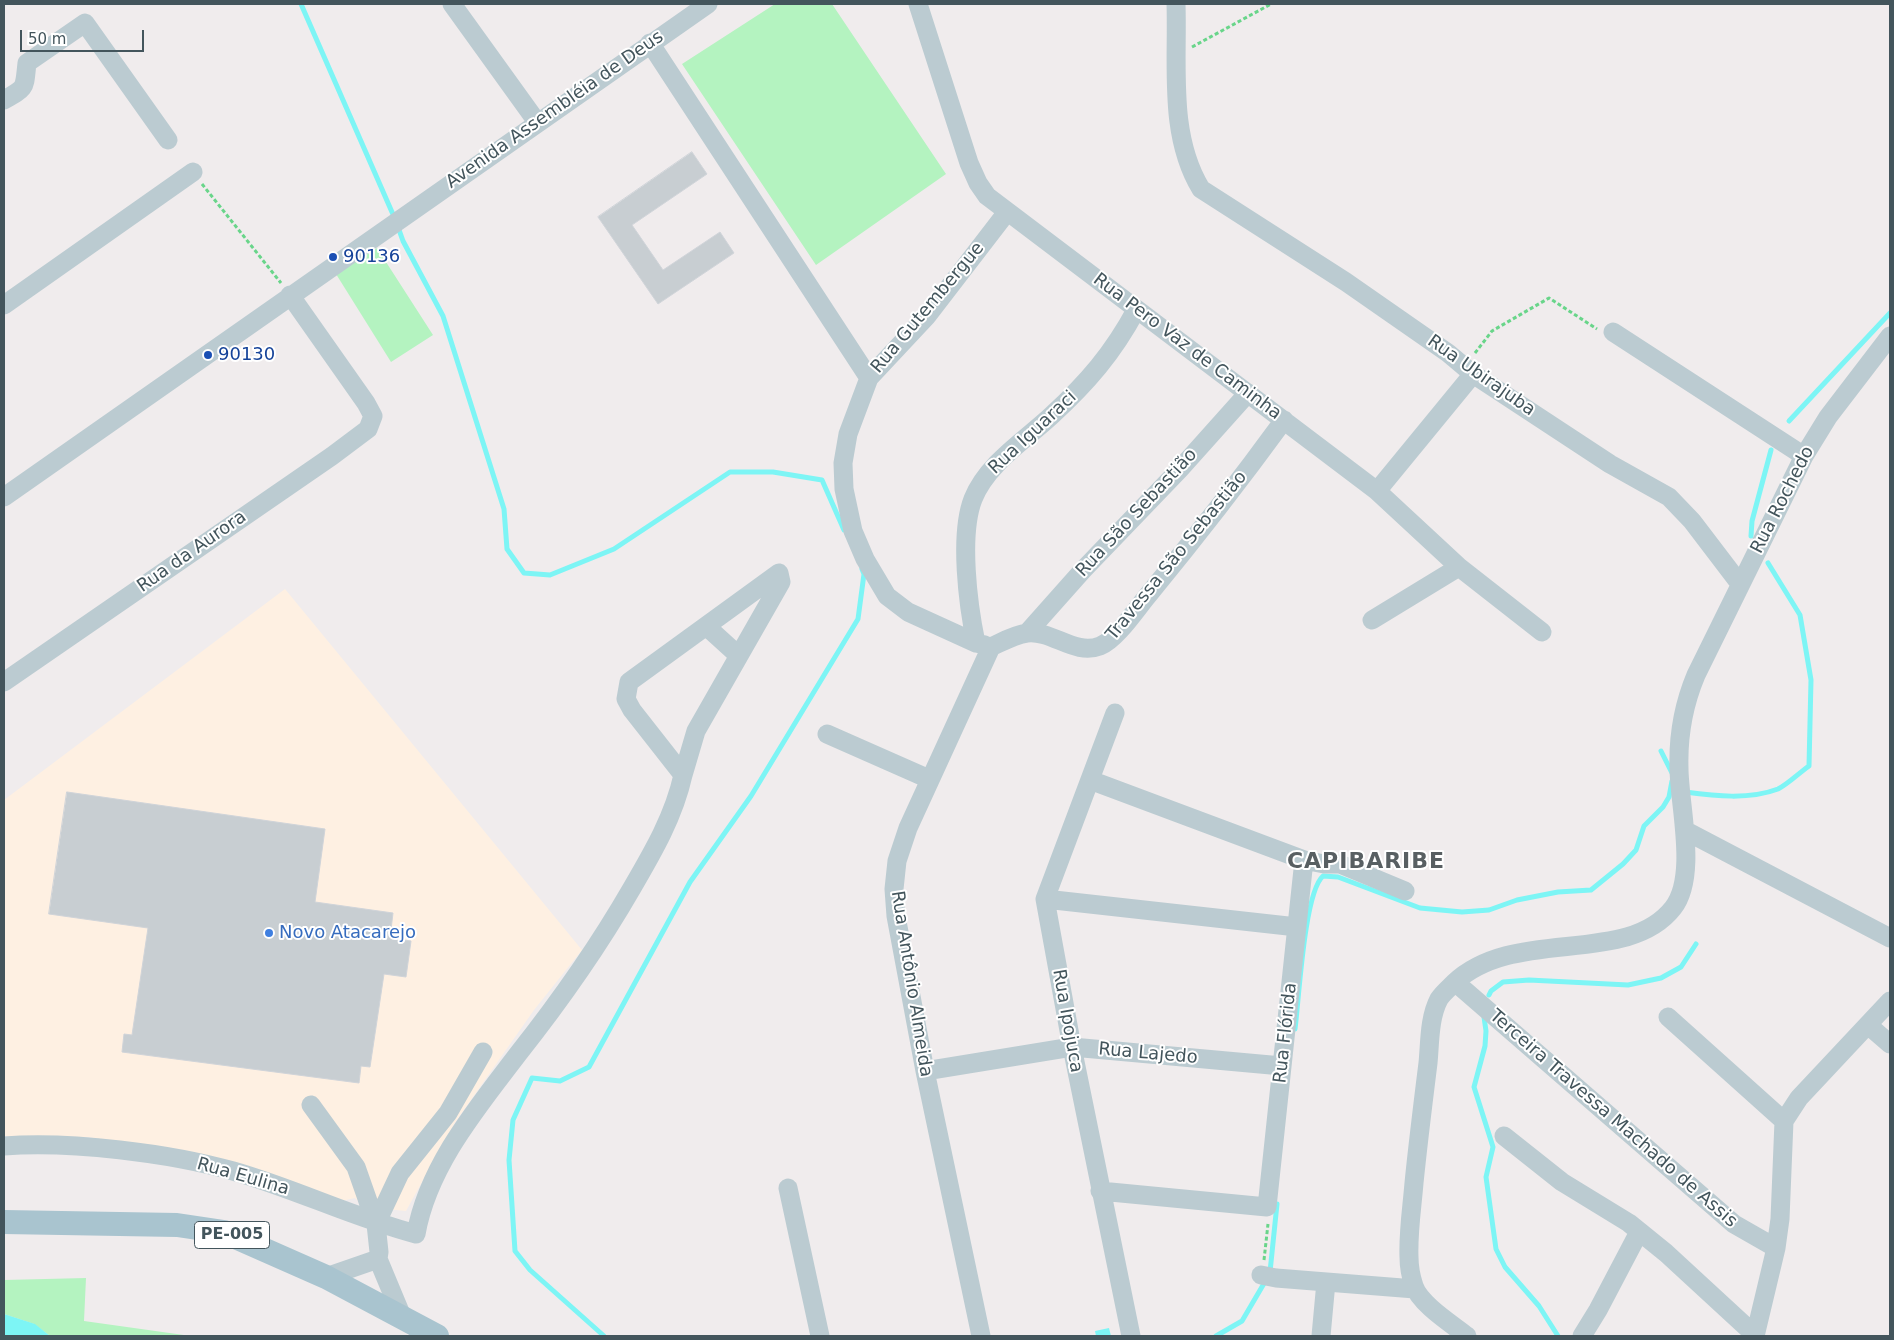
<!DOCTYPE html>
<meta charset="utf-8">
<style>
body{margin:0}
#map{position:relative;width:1894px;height:1340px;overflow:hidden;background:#f0eced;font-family:"DejaVu Sans",sans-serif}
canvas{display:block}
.frame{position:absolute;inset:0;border:5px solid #43555c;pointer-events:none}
.scale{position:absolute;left:20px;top:30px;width:124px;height:22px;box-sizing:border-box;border:2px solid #43555c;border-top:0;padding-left:6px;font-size:15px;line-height:18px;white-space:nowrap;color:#43555c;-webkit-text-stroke:4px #fff;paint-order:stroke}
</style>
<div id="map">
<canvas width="1894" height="1340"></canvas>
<div class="frame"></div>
<div class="scale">50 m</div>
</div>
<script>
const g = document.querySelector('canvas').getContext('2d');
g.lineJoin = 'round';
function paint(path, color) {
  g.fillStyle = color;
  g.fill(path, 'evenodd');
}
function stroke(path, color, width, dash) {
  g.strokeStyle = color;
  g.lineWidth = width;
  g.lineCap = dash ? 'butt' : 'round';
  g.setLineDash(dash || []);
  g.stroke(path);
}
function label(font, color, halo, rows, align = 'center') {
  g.font = font + ' "DejaVu Sans",sans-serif';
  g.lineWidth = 4;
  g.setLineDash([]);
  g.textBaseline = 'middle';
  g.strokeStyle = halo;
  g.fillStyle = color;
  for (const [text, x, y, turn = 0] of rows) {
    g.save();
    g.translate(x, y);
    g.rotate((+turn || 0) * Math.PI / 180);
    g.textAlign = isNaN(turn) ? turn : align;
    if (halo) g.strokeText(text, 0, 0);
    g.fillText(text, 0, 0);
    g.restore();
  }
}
paint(new Path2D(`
 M285,589L582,950L534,1010L454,1124L406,1211L364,1207L355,1198L337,1202L151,1149L88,1137L4,1136V800Z`), '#fef0e2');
paint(new Path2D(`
 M775,4H832L946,174L816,265L682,64Z
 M377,248L433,335L391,362L336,274Z
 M86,1278L84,1321L191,1336H50L34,1324L4,1314V1280Z`), '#b4f3c0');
paint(new Path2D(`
 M4,1314L35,1324L50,1336H4Z
 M1109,1328L1111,1336H1096L1095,1331Z`), '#7df5f5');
stroke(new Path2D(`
 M301,4L395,219
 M398,227L403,241L443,316L504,509L507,549L524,573L550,575L614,549L730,472H773L822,480L844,530
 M1789,421L1890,313
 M1751,536L1752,521L1771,450
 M1661,751L1672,773
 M1685,792C1715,796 1749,800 1778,789C1788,784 1799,773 1809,766L1811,680L1800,615L1768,563
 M1489,995L1491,991L1503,982L1529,980L1628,985L1661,978L1681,967L1696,944
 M1484,1017L1486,1031L1485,1046L1474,1087L1493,1147L1486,1177L1496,1249L1505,1267L1539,1306L1558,1336
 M1295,1029C1299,999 1304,893 1323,876L1338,877L1420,908L1462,912L1489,910L1517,900L1558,892L1591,890L1623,864L1636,850L1644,826L1663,807L1669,797L1672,781
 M1270,1272L1277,1204
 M604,1336L530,1270L515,1251L509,1160L513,1120L532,1078L560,1081L589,1067L690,882L751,796L858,619L864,574L862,569
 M1216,1336L1242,1321L1266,1280`), '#7df5f5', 5);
const building = new Path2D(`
 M692,152L707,174L632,225L663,270L720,232L734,253L658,304L598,217Z
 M67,792L325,829L315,902L393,913L390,938L411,941L406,977L384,974L370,1067L361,1066L359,1083L122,1052L124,1034L132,1035L148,928L49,914Z`);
paint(building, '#c8ced2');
stroke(building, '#d0d4d9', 1);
stroke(new Path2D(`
 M1192,47L1271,4
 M202,184L281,283
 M1475,353L1492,331L1549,298L1597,329
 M1264,1260L1268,1224`), '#69d58a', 3, [4, 2.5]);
stroke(new Path2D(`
 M452,4L537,122
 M918,4L969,163L978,183L987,196L1377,491L1459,567L1542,632
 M1176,4C1178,65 1168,135 1201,189L1346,282L1448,353L1473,374L1610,464L1669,497L1692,521L1740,584
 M650,43L869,378
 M4,100C27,87 24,89 27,63L85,23L168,140
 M4,305L193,172
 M1613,332L1804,456
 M1377,491L1473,374
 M4,497L708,4
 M1372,620L1459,567
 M706,626L739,656
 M1027,633L1083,570L1180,469L1248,393
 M976,643L908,612L887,596L865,559L853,531L844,489L843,463L848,434L869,378L927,316L1007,212
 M985,645L976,643C968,605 959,535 973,499C987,464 1024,441 1051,416C1087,383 1113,353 1136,310
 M991,647C1002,642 1014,635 1027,633C1052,630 1075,656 1100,646C1117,639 1137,608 1149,594C1196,537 1241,479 1284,420
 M4,682L332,456L368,429L373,416L366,403L290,295
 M1115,713L1045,899L1072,1047L1131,1336
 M827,734L929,779
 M1090,780L1304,860L1324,864H1340L1405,891
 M1686,831L1890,938
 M1045,899L1297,927
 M1455,982L1734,1224L1776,1248
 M1668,1017L1784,1121
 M1868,1025L1890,1044
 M925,1071L1072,1047L1282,1066
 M311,1105L356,1167L376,1224L400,1173L448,1113L483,1052
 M1504,1136L1562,1182L1629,1223L1666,1253L1755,1335
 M4,1146C71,1141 169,1153 233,1171C296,1189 354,1218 416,1234C428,1166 477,1108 518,1054C560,1001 598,947 632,888C653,852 674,816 683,775L632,710L626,699L629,682L779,573L781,582L696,731L683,775
 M788,1188L820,1336
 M1100,1191L1267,1207L1304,860
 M376,1224L379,1252L378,1259L403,1319
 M1261,1275L1276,1278L1415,1289
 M326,1277L378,1259
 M981,1336L925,1071L896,916L894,889L897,861L908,828L991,647
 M1321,1336L1326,1282
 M1467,1336C1452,1324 1420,1304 1414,1286C1411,1277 1409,1266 1409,1257C1408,1232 1412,1208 1414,1183C1418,1143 1423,1103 1428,1063C1430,1043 1429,1018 1439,999C1442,994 1449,988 1454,983C1514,926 1627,967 1673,908C1698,876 1679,805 1679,768C1678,735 1683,706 1696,675L1804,456L1828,417L1890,336
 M1582,1336L1598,1310L1639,1232
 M1755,1336L1776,1248L1780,1219L1784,1121L1799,1098L1890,1001`), '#bbcbd1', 19);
stroke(new Path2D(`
 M4,1222L177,1225L224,1232L326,1277L437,1336`), '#a9c4cf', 24);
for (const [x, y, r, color] of [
 [333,257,5,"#1a4fb4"],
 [208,355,5,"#1a4fb4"],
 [269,933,5,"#3f7fe0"]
]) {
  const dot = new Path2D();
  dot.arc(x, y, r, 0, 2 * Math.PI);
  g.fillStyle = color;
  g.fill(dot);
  stroke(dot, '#fff', 2);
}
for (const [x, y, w] of [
 [232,1235,75]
]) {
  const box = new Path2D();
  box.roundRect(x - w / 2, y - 13.5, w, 27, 4);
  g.fillStyle = '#fff';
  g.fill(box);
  stroke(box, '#43555c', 1);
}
label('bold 16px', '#43555c', null, [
 ["PE-005",232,1235]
]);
label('18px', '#43555c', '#fff', [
 ["Avenida Assembléia de Deus",555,110,-35],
 ["Rua Gutembergue",928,308,-50],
 ["Rua Pero Vaz de Caminha",1187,347,37],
 ["Rua Ubirajuba",1481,376,35],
 ["Rua Iguaraci",1033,433,-43],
 ["Rua Rochedo",1783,500,-63],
 ["Rua São Sebastião",1137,513,-47],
 ["Rua da Aurora",192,552,-35],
 ["Travessa São Sebastião",1177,556,-51],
 ["Rua Antônio Almeida",911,984,81],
 ["Rua Ipojuca",1067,1021,80],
 ["Rua Flórida",1286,1033,-84],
 ["Rua Lajedo",1148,1054,5],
 ["Terceira Travessa Machado de Assis",1613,1119,41],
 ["Rua Eulina",243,1177,16]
]);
label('18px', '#164399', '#fff', [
 ["90136",343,257],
 ["90130",218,355]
], 'left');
label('18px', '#366cbe', '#fff', [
 ["Novo Atacarejo",279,933]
], 'left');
g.letterSpacing = '1px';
label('bold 22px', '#585f62', '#fff', [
 ["CAPIBARIBE",1366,862]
]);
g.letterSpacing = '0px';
</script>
